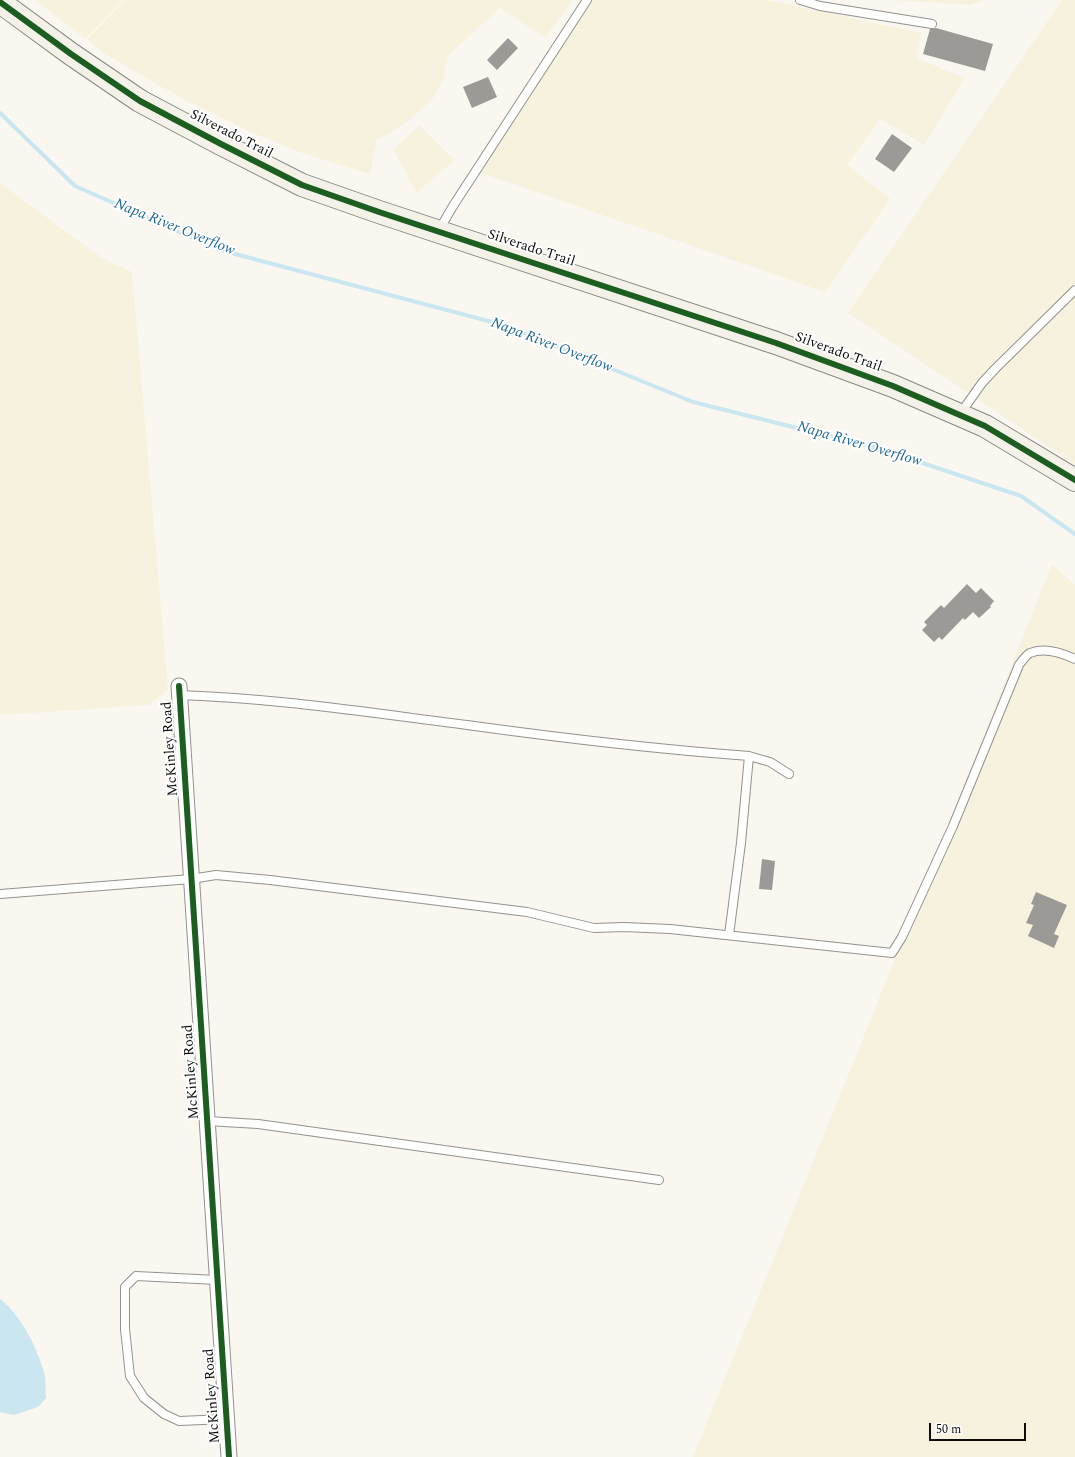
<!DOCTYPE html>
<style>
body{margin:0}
#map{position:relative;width:1075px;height:1457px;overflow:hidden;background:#faf7f0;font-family:Spectral,serif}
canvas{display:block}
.scale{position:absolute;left:929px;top:1423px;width:97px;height:18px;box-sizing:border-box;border:2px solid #0c0c0c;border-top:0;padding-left:5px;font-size:12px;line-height:14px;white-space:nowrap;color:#0c0c0c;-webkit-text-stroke:3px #fff;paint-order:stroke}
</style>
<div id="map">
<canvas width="1075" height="1457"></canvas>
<div class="scale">50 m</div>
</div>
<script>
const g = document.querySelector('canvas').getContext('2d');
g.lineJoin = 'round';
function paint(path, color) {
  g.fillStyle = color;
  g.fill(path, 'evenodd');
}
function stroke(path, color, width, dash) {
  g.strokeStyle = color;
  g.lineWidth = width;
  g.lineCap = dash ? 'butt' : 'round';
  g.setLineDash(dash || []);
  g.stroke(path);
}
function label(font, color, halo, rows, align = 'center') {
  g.font = font + ' Spectral,serif';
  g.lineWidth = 4;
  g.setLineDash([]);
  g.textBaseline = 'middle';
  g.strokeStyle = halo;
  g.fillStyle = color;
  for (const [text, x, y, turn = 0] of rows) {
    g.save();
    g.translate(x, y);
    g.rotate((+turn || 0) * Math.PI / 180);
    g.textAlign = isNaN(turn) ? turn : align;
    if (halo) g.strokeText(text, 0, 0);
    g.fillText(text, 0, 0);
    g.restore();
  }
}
paint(new Path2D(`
 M35,0H123L85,39Z
 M125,0H573L545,38L500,8L448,56L443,79L434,97L409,121L377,140L370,174L302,153L253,133L179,97L103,53L87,39Z
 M594,0H768L921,33L917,58L965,78L924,145L880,119L847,165L890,199L825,292L478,172Z
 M892,0H985L970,5Z
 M1062,0H1075V464L848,313Z
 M419,125L452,158L456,159L416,193L394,150Z
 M0,183L102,258L132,272L168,690L149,705L0,715Z
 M1052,564L1075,585V1457H693L860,1046Z`), '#f6f2dd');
paint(new Path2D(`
 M0,1299C21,1315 39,1350 45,1377C46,1384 45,1391 46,1398L38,1407L14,1415L0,1412Z`), '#c9e6f1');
stroke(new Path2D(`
 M0,113L75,186L220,250L507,326L693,402L881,449L1021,496L1075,534`), '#c9e6f1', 4);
paint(new Path2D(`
 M936,28L993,44L985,71L923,54L930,29Z
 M508,38L518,48L497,70L487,60Z
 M488,77L497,97L472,108L463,87Z
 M892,134L912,148L894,172L875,159Z
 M967,584L976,593L981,588L994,601L990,606L991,607L979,618L973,612L965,620L963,618L942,640L939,637L934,642L922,630L927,625L924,622L941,605L944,608Z
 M762,859L775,861L772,890L759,889Z
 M1036,892L1067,905L1054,934L1059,936L1054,948L1028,936L1033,925L1026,923L1034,905L1031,904Z`), '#9c9a96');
const service = new Path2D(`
 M800,0L820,6L932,24
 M439,230L453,206L587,0
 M960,414L982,383L995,369L1075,290
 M179,695C276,698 372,713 467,725C561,738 655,749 749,756L770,762L789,774
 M0,894L191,879L216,875L270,880L527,912L594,928L624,927L670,929L892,953L902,937L953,826L1019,665C1022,661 1026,655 1030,653C1044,647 1062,653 1075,659
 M729,935L741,843L749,756
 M207,1121L258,1124L659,1180
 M217,1280L136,1276L125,1287V1329L130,1376L144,1398L164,1414L179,1421L226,1419`);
const minor = new Path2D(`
 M179,686L229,1457`);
const secondary = new Path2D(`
 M0,2L71,54L140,101L221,144L302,185L379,212L776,343L893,386L985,426L1075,480`);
stroke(service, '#93928f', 10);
stroke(minor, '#93928f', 17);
stroke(secondary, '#8a8885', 24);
stroke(service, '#fefefd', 8);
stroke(minor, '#fefefd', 15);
stroke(secondary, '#f4f1e8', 22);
stroke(new Path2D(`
 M0,2L71,54L140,101L221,144L302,185L379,212L776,343L893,386L985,426L1075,480
 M179,686L229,1457`), '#1b5e20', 6);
label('14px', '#0c0c0c', '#fff', [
 ["Silverado Trail",231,135,27],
 ["Silverado Trail",531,249,18],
 ["Silverado Trail",838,353,20],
 ["McKinley Road",171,749,-94],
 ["McKinley Road",192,1072,-94],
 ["McKinley Road",213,1396,-94]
]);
label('italic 15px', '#1e6895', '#fff', [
 ["Napa River Overflow",174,228,22],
 ["Napa River Overflow",551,346,21],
 ["Napa River Overflow",859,445,16]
]);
</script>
